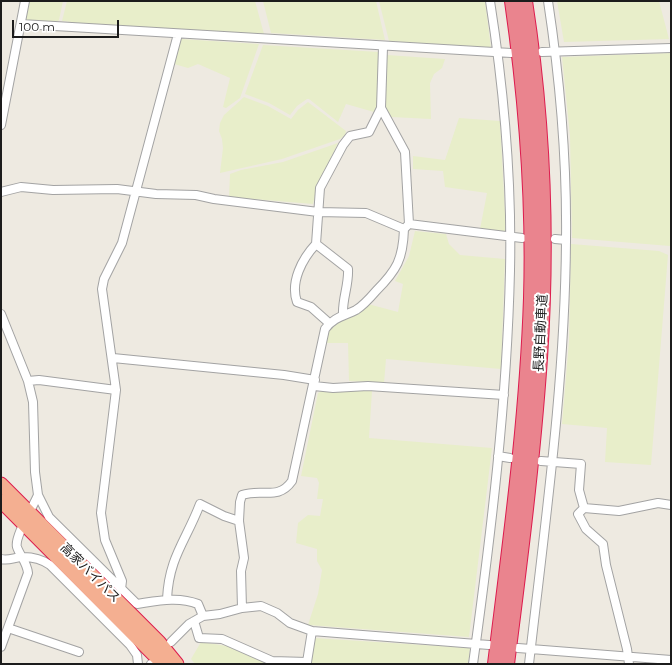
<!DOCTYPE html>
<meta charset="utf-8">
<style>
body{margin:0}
#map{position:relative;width:672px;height:665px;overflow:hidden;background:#eeeae1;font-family:Montserrat,sans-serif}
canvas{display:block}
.frame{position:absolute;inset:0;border:2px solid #1c1c1c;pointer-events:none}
.scale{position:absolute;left:12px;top:20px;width:107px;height:18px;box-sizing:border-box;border:2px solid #1c1c1c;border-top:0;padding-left:5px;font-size:12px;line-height:14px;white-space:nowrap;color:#1c1c1c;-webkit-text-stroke:3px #fff;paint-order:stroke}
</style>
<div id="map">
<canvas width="672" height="665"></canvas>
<div class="frame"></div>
<div class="scale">100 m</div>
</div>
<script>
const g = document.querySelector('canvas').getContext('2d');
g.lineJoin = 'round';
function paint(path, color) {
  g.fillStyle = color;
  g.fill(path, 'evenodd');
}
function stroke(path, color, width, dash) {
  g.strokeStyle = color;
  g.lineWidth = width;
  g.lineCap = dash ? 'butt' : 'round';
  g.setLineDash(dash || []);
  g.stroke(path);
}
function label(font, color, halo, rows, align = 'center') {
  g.font = font + ' Montserrat,"Noto Sans JP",sans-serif';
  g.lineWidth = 4;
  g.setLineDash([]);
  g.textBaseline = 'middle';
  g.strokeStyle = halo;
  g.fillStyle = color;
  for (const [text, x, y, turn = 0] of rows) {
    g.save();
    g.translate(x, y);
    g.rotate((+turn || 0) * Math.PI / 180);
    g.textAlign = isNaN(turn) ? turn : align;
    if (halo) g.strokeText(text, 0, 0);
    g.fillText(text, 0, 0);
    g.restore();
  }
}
paint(new Path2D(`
 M29,1H63L59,20L57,22L27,20L25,18Z
 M67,1H255L264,34L73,23L72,22L62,21Z
 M263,1H376L385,40L271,33Z
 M379,1H485L491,48L389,41Z
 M557,1H659L669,39L564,42Z
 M181,39L259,44L240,98L226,108L223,107L230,78L198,64L188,68L174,64Z
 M263,45L379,52V101L374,112L346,104L338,122L309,99H307L297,106L290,115L269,103L245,94Z
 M671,53L670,246L572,238L570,136L562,57Z
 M387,55L445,59L442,68L434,74L430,83L431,119L391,117L385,110Z
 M244,97L268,106L291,119L298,110L308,102L346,131L345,135L340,139L282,159L220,173L223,148L222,139L219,131L220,123L224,115Z
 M459,118L500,121L506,232L480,229L487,193L445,187L443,171L413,169V156L445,160Z
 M338,143L317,187L313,204L229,197L230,174L241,170L283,162Z
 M415,231L446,234L449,244L460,255L505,259L501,369L386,359L384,383L349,381L348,343H325L328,329L333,324L368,304L398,312L403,284L395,281L409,256Z
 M571,244L659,251L668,255L651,465L605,462L607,428L562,424L569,341Z
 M359,389L372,391L369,438L492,448L469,637L308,625L318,594L322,570L317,561V549L296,543L298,523L308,515L320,516L323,499H317L319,483L317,478L301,476L318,393L324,390L350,392Z
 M314,638L470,648L468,664H310Z
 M201,642L227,646L267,664H195L191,659Z`), '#e8eeca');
const minor = new Path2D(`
 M21,24L511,53
 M542,52L671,48
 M1,125L25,1
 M1,192L21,187L53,190L117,189L156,194L196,195L214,199L318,212L366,213L404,229
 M409,224L522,238
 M555,239L566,240
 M316,244L320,188L343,145L350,136L369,132L381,108
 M1,314L28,381L33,402L35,472L38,495L49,517L137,604C157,601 178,596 198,604L203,616
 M329,323L311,307L297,302C290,282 302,259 316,244L348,269C349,285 342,299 343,315
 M113,358L284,375L315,380
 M28,381L39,380L116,390
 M314,386L333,388L368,386L504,395
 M498,456L510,458
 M541,461L581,464L579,490L584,508
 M1,559C9,561 15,557 23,557C33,557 43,560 50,565L130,645L137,655L138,664
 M121,589L122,581L105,540L101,513L116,390L102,289L104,279L122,243L178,34
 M167,599C169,557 186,541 200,504L224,516L239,521
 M242,608L241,571L244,558L239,521L240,502L242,495C262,488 278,501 292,481L325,329C334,317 344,316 356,310C364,305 370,298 376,291C397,270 403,259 404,229L409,224L405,152L381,108L383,47
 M194,621L199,638L222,639L272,661L307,662L312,631
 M8,628L79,652
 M171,642L189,624L203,616L220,614L242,608L261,606L277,613L290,623L312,631L489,645
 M1,647L28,573C27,562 20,556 17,547C14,537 33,507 38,495
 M518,648L671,660
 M151,664H152
 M473,664C491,534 507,402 510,271C512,181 504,90 490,1
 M529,664C545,523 565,383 566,241C567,161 560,80 548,1
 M629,664L627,649L606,565L603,544L586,529L578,514L584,508L619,511L658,503L671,505`);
const trunk = new Path2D(`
 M1,484L159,642L177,664
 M1,501L163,664`);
const motorway = new Path2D(`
 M495,664C510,542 527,420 531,298C534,198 526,99 512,1
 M507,664C520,562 533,460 540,358C548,239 543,118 525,1`);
stroke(minor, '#a3a3a3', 10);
stroke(trunk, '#dd1c4e', 15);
stroke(motorway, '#dd1c4e', 16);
stroke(minor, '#fff', 8);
stroke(trunk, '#f4af91', 13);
stroke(motorway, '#ea848e', 14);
label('13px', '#1c1c1c', '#fff', [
 ["長野自動車道",541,333,-87],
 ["高家バイパス",90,573,45]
]);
</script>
